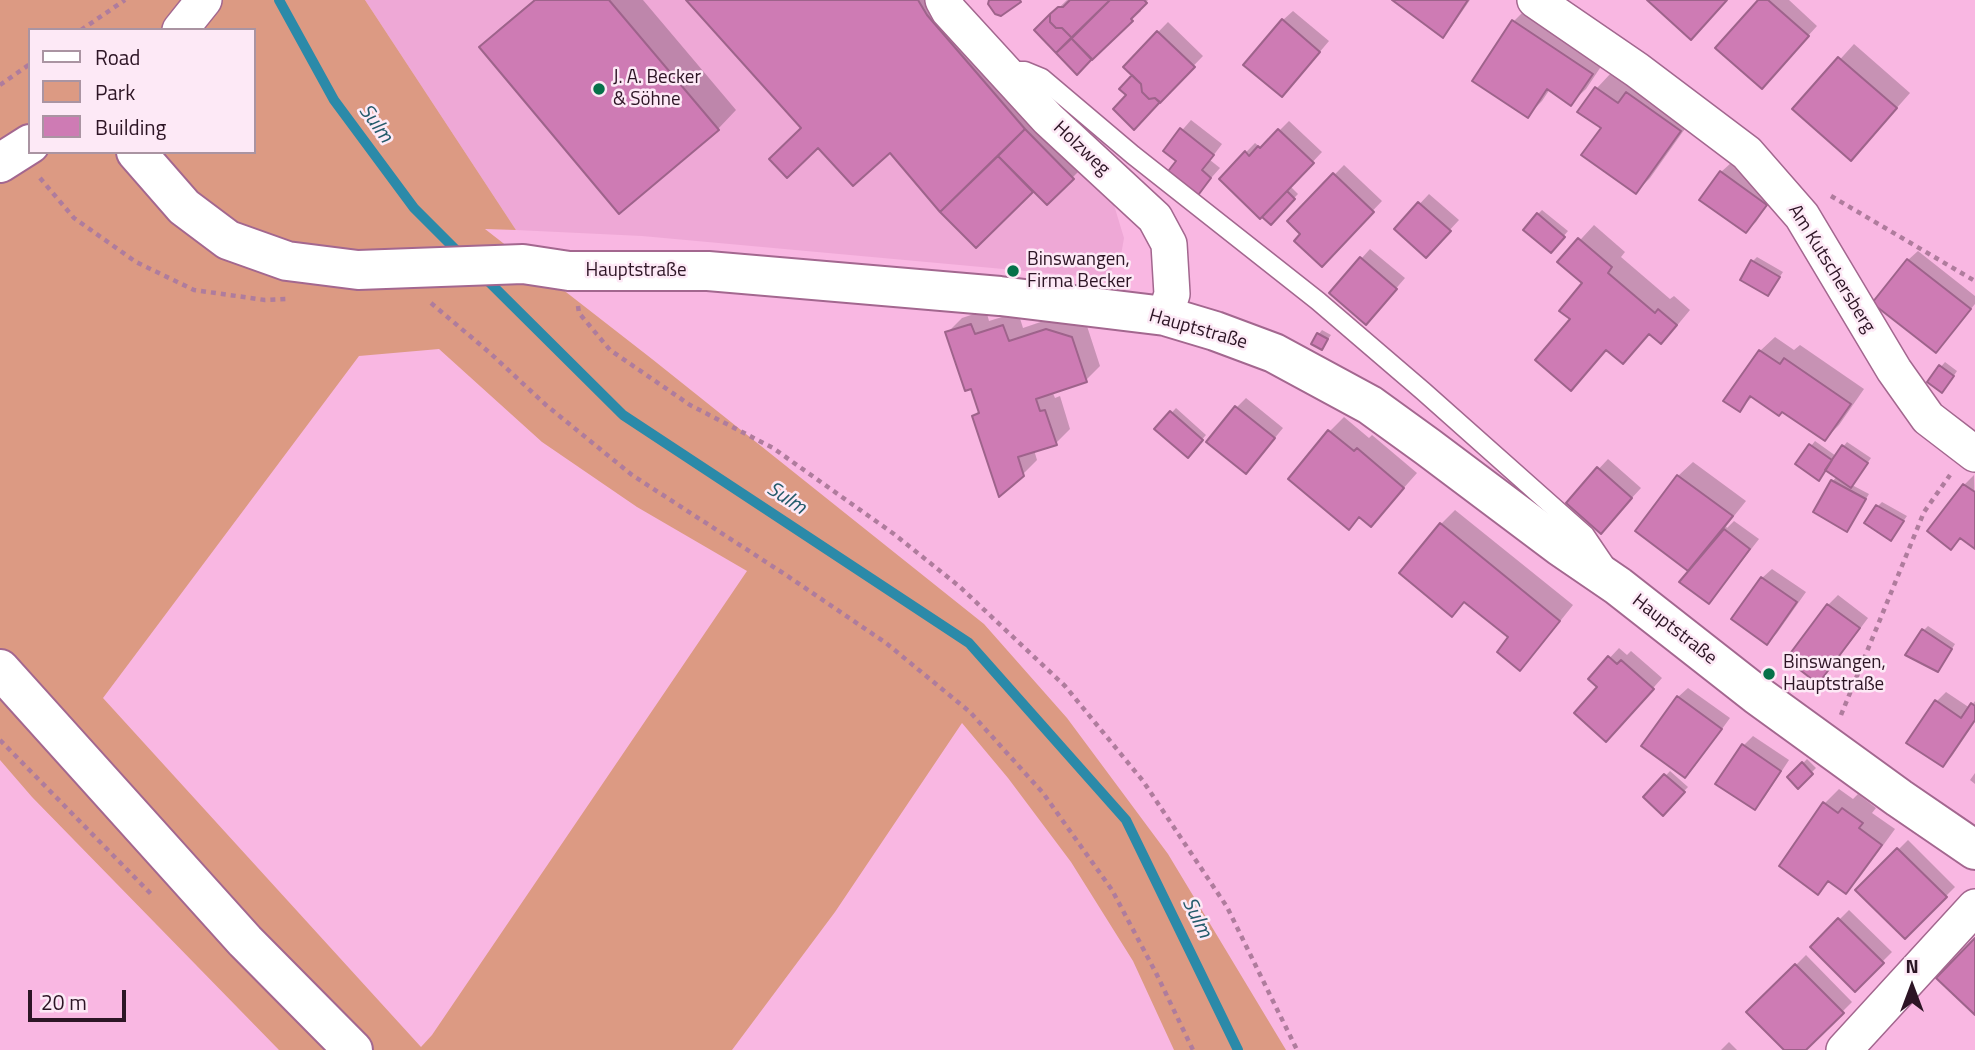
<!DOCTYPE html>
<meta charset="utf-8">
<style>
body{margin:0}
#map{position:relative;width:1975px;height:1050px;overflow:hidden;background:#f9b7e2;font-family:"Titillium Web",sans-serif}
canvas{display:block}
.legend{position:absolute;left:28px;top:28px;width:228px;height:126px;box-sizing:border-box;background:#fde9f6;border:2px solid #aa94a2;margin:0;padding:9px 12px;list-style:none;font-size:21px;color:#2d1525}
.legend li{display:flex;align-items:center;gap:14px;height:35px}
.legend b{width:35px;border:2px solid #aa94a2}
.north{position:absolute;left:1877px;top:952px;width:70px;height:70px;-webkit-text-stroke:5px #fde9f6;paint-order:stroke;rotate:0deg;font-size:19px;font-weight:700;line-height:28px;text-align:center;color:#2d1525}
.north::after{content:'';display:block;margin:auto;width:24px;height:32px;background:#2d1525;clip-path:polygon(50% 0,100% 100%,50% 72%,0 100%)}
.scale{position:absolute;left:28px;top:990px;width:98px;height:32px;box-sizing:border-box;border:4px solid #2d1525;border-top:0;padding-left:9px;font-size:21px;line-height:24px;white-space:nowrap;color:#2d1525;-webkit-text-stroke:5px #fde9f6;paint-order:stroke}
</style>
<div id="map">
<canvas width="1975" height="1050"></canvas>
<ul class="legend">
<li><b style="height:9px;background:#fff"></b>Road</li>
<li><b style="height:19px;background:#dc9a83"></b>Park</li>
<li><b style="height:19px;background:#ce7bb4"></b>Building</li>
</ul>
<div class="north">N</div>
<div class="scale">20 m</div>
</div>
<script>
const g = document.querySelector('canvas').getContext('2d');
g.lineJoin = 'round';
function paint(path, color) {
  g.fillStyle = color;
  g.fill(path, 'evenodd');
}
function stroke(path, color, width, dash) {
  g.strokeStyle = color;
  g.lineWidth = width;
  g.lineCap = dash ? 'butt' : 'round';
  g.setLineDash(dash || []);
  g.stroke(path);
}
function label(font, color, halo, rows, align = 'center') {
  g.font = font + ' "Titillium Web",sans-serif';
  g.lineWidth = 5;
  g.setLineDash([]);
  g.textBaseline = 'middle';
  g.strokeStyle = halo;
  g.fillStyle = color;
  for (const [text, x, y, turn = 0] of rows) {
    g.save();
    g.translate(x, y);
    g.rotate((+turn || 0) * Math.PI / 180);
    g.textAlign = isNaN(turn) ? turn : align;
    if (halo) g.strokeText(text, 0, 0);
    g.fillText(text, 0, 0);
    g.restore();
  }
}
paint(new Path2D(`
 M365,0H929L1043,132L1114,205L1124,238L1120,261L1107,274L1080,276L642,236L516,230Z`), '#eea8d6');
paint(new Path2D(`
 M0,0H365L516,230L485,229L652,359L984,624L1067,718L1168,854L1286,1050H1174L1133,961L1071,862L1008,778L962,723L835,912L732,1050H279L32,797L0,760ZM30,30H254V152H30ZM439,349L542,442L637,507L747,571L432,1035L421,1047L103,698L359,356Z`), '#dc9a83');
paint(new Path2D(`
 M534,0H643L736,110L718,129L481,48L499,29Z
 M689,0H948L1082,168L1047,203L1033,189L976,245L941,210L890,150Z
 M1067,0H1148L1139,9L1141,11L1092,57L1036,30Z
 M1395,0H1470L1452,26L1443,36Z
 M1760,0H1789L1817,26L1771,77Z
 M1528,7L1606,59L1586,89L1571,103L1550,89L1542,101L1528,115L1514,21Z
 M1293,11L1329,41L1291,86L1283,20Z
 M1168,22L1203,56L1134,127L1128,95L1134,75L1125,66Z
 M1854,44L1910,93L1865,144L1795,109Z
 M1611,73L1632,89L1642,79L1694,116L1650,178L1636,192L1603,128L1580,111L1597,88Z
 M1191,120L1222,144L1210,160L1220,168L1196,195L1179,161L1165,150Z
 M1289,121L1322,152L1290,186L1298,194L1271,222L1221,178L1255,143L1260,147L1268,138L1270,140Z
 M1731,163L1775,194L1756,222L1746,231L1721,172Z
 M1344,165L1382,201L1322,264L1303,234L1289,221Z
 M1429,194L1459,220L1435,246L1396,229Z
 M1542,210L1568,231L1555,246L1538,214Z
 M1594,225L1625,252L1621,257L1670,299L1674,296L1690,310L1675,328L1650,333L1572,319L1585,283L1560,262Z
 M1370,249L1405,278L1375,313L1361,259Z
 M1918,251L1975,296V304L1936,351L1908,260Z
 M1757,257L1783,272L1768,294L1753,261Z
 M986,310L989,321L1018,312L1023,328L1061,315L1086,323L1100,366L1086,380L1052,391L1055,398L1060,396L1070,429L1056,443L1034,450L1037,460L1022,475L974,416L980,410L972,387L947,333L962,318Z
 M1322,330L1331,335L1322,348L1318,335Z
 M1775,337L1794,350L1800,345L1864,389L1839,425L1825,439L1782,410L1753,396L1739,410L1760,351Z
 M1945,362L1957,371L1946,387L1929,381Z
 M1246,398L1283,428L1255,462L1236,408Z
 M1176,408L1206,435L1192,451L1157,429Z
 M1344,417L1369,438L1372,435L1417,473L1371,525L1360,516L1349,527L1330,431Z
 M1815,441L1836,456L1847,442L1871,458L1852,485L1869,494L1847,530L1815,512L1833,481L1837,476L1827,469L1797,464Z
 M1608,459L1641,488L1610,522L1568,502Z
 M1693,462L1746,501L1726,526L1727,528L1734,521L1759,539L1718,592L1709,602L1701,559L1699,557L1678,476Z
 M1974,475L1975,547L1962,537L1951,548L1929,531L1964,485Z
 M1882,502L1907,516L1891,539L1878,506Z
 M1455,510L1573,605L1534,654L1520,668L1510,637L1466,601L1452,615L1441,524Z
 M1772,569L1806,592L1777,633L1767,643L1762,578Z
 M1838,595L1868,618L1828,672L1818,681L1788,659L1828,605Z
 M1928,626L1955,644L1942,665L1924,630Z
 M1619,648L1627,655L1631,651L1662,678L1616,730L1599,687L1590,679Z
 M1688,688L1730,718L1695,766L1685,776L1678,697Z
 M1946,692L1970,708L1975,701V722L1952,756L1943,765L1936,702Z
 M1753,736L1789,760L1764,798L1755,807L1743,746Z
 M1807,759L1816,768L1798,786L1790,777Z
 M1670,771L1688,787L1663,813L1646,797Z
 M1975,773V784L1970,780Z
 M1839,789L1853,799L1858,794L1876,808L1872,813L1895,829L1860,877L1845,892L1830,881L1818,892L1781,865L1825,803Z
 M1908,840L1955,887L1905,937L1858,890Z
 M1849,910L1892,952L1855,989L1812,947Z
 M1806,955L1852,1002L1804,1050H1787L1749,1012Z
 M1729,1042L1737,1050H1721Z`), '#0003');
stroke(new Path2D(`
 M279,0L334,100L414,208L461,255
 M482,275L623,415L969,643L1126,820L1238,1050`), '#2b8aa9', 10);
const building = new Path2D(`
 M535,0H609L719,130L619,214L479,47Z
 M686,0H918L927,15L1025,129L940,212L890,153L853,186L818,148L787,178L769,159L801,128Z
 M989,0H1020L1021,2L1001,16L995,14L988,4Z
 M1070,0H1110L1072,38L1062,28H1056L1050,22V14L1058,7H1063Z
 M1110,0H1144L1147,3L1131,19L1133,21L1092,60L1071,38Z
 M1392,0H1468L1443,38Z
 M1647,0H1727L1691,40Z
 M1758,0H1768L1809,36L1762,89L1715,48Z
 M1050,14V22L1056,28H1062L1072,38L1056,53L1034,30Z
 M1282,19L1320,52L1282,97L1243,65Z
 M1512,20L1593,74L1571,106L1547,89L1528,118L1472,81Z
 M1157,31L1195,67L1160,103L1155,98L1149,99L1142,92L1141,84L1123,67Z
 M1071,38L1092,59L1077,75L1056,53Z
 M1838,57L1897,108L1851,161L1792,109Z
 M1132,75L1141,84L1142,92L1149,99L1155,98L1160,102L1134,130L1113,109L1126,95L1119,89Z
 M1595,87L1618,103L1626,92L1681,131L1636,194L1581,155L1601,128L1577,112Z
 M1180,128L1214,155L1202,170L1211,178L1196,198L1166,174L1176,161L1163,151Z
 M1025,129L1074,179L1047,205L998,156Z
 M1278,129L1314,163L1260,219L1219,179L1245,151L1249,156L1258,146L1260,148Z
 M998,156L1033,192L976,248L940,212Z
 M1720,171L1767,205L1746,233L1699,200Z
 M1333,173L1374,212L1322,267L1294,241L1300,234L1287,221Z
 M1287,191L1295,199L1271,225L1262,217Z
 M1418,202L1451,231L1426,258L1394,229Z
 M1537,213L1565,237L1551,253L1523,230Z
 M1578,238L1612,267L1608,273L1655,313L1658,309L1677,325L1661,344L1649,334L1623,364L1606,350L1571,391L1535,360L1570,319L1559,311L1582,283L1557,262Z
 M1360,257L1397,289L1366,325L1329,293Z
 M1907,259L1971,309L1936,353L1872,303Z
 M1751,260L1780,277L1768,296L1740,280Z
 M971,324L975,334L1003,325L1009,341L1046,329L1072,337L1087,382L1036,399L1040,411L1045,410L1057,445L1018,457L1024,476L999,497L972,416L979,413L971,389L965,391L945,332Z
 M1317,333L1328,339L1322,350L1311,344Z
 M1759,350L1780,364L1784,358L1851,404L1825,441L1782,412L1779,416L1750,396L1740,412L1723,401Z
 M1939,365L1954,376L1942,393L1927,382Z
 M1235,406L1275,438L1246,474L1206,442Z
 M1170,411L1203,440L1188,458L1154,429Z
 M1328,430L1354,451L1357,448L1404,488L1371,527L1359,517L1349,530L1288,479Z
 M1809,444L1832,460L1819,481L1795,464Z
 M1842,445L1868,463L1851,488L1825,470Z
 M1597,467L1632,498L1601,534L1566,503Z
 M1677,475L1733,516L1688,571L1635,531Z
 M1831,480L1866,499L1847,532L1813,512Z
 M1963,484L1975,492V549L1960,538L1951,550L1927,531Z
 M1876,505L1904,521L1891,541L1864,523Z
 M1440,523L1560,621L1520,671L1497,652L1508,637L1464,602L1452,617L1399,573Z
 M1724,529L1750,549L1709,604L1679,582Z
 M1761,577L1797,602L1767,645L1731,619Z
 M1827,604L1860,628L1818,684L1786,659Z
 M1922,629L1952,649L1938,672L1905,655Z
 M1608,656L1617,664L1621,660L1654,689L1606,742L1574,713L1597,687L1588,679Z
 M1677,696L1722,729L1685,778L1641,746Z
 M1935,700L1961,718L1971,703L1975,706V720L1943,767L1906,743Z
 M1742,744L1781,771L1755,810L1715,784Z
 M1802,762L1813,774L1798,789L1787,777Z
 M1664,774L1685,792L1663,816L1643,797Z
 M1823,802L1838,813L1842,808L1863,823L1859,828L1882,845L1846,894L1828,881L1818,895L1779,866Z
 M1897,848L1947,897L1905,939L1855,890Z
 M1838,918L1884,963L1855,992L1810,947Z
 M1975,938V1015L1936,978Z
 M1795,964L1844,1013L1806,1050H1784L1746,1012Z`);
paint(building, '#ce7bb4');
stroke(building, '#9e638b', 2);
const lane = new Path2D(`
 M1007,71H1025L1042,78L1133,155L1318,301L1423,391L1585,535L1604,563`);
const street = new Path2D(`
 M943,0L949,11L1048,119L1155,218L1169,244L1172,294L1165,316
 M1535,0L1637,70L1747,153L1802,216L1894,370L1928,418L1975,454
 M180,30L204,0
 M1844,1050L1975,907`);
const secondary = new Path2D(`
 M136,152L184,207L228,240L287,261L358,270L523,264L569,271H708L1000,296L1165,316L1215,331L1274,353L1370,405L1428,447L1561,547L1618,586L1757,695L1899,798L1975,850
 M0,163L30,144
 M0,669L245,941L353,1050`);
stroke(lane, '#a3678f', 21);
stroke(street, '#a3678f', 38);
stroke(secondary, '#a3678f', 42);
stroke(new Path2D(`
 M81,30L125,0
 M0,85L30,64
 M40,178L74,218L136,262L194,290L265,300L286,299
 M1831,196L1975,281
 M431,303L490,353L546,405L632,475L786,575L886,643L970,712L1043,793L1112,890L1156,973L1193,1050
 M578,306L579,313L610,350L690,405L773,448L894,534L960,587L1065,686L1143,781L1227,907L1297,1050
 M1841,715L1924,512L1950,475
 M0,740L151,894`), '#af7c9d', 4.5, [5, 5]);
stroke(lane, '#fff', 18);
stroke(street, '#fff', 35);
stroke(secondary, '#fff', 38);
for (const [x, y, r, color] of [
 [599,89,7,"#067149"],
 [1013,271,7,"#067149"],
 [1769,674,7,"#067149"]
]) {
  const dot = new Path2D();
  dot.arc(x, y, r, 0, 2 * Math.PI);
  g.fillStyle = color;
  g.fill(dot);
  stroke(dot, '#fde9f6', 2.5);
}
label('19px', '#2d1525', '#fde9f6', [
 ["J. A. Becker",613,78],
 ["& Söhne",613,100],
 ["Binswangen,",1027,260],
 ["Firma Becker",1027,282],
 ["Binswangen,",1783,663],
 ["Hauptstraße",1783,685]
], 'left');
label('19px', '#2d1525', '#fde9f6', [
 ["Holzweg",1081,149,43],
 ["Am Kutschersberg",1831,269,58],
 ["Hauptstraße",636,271],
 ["Hauptstraße",1198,330,16],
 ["Hauptstraße",1674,630,38]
]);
label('italic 21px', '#245b6b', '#fde9f6', [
 ["Sulm",375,124,54],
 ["Sulm",786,499,33],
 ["Sulm",1196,918,64]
]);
</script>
